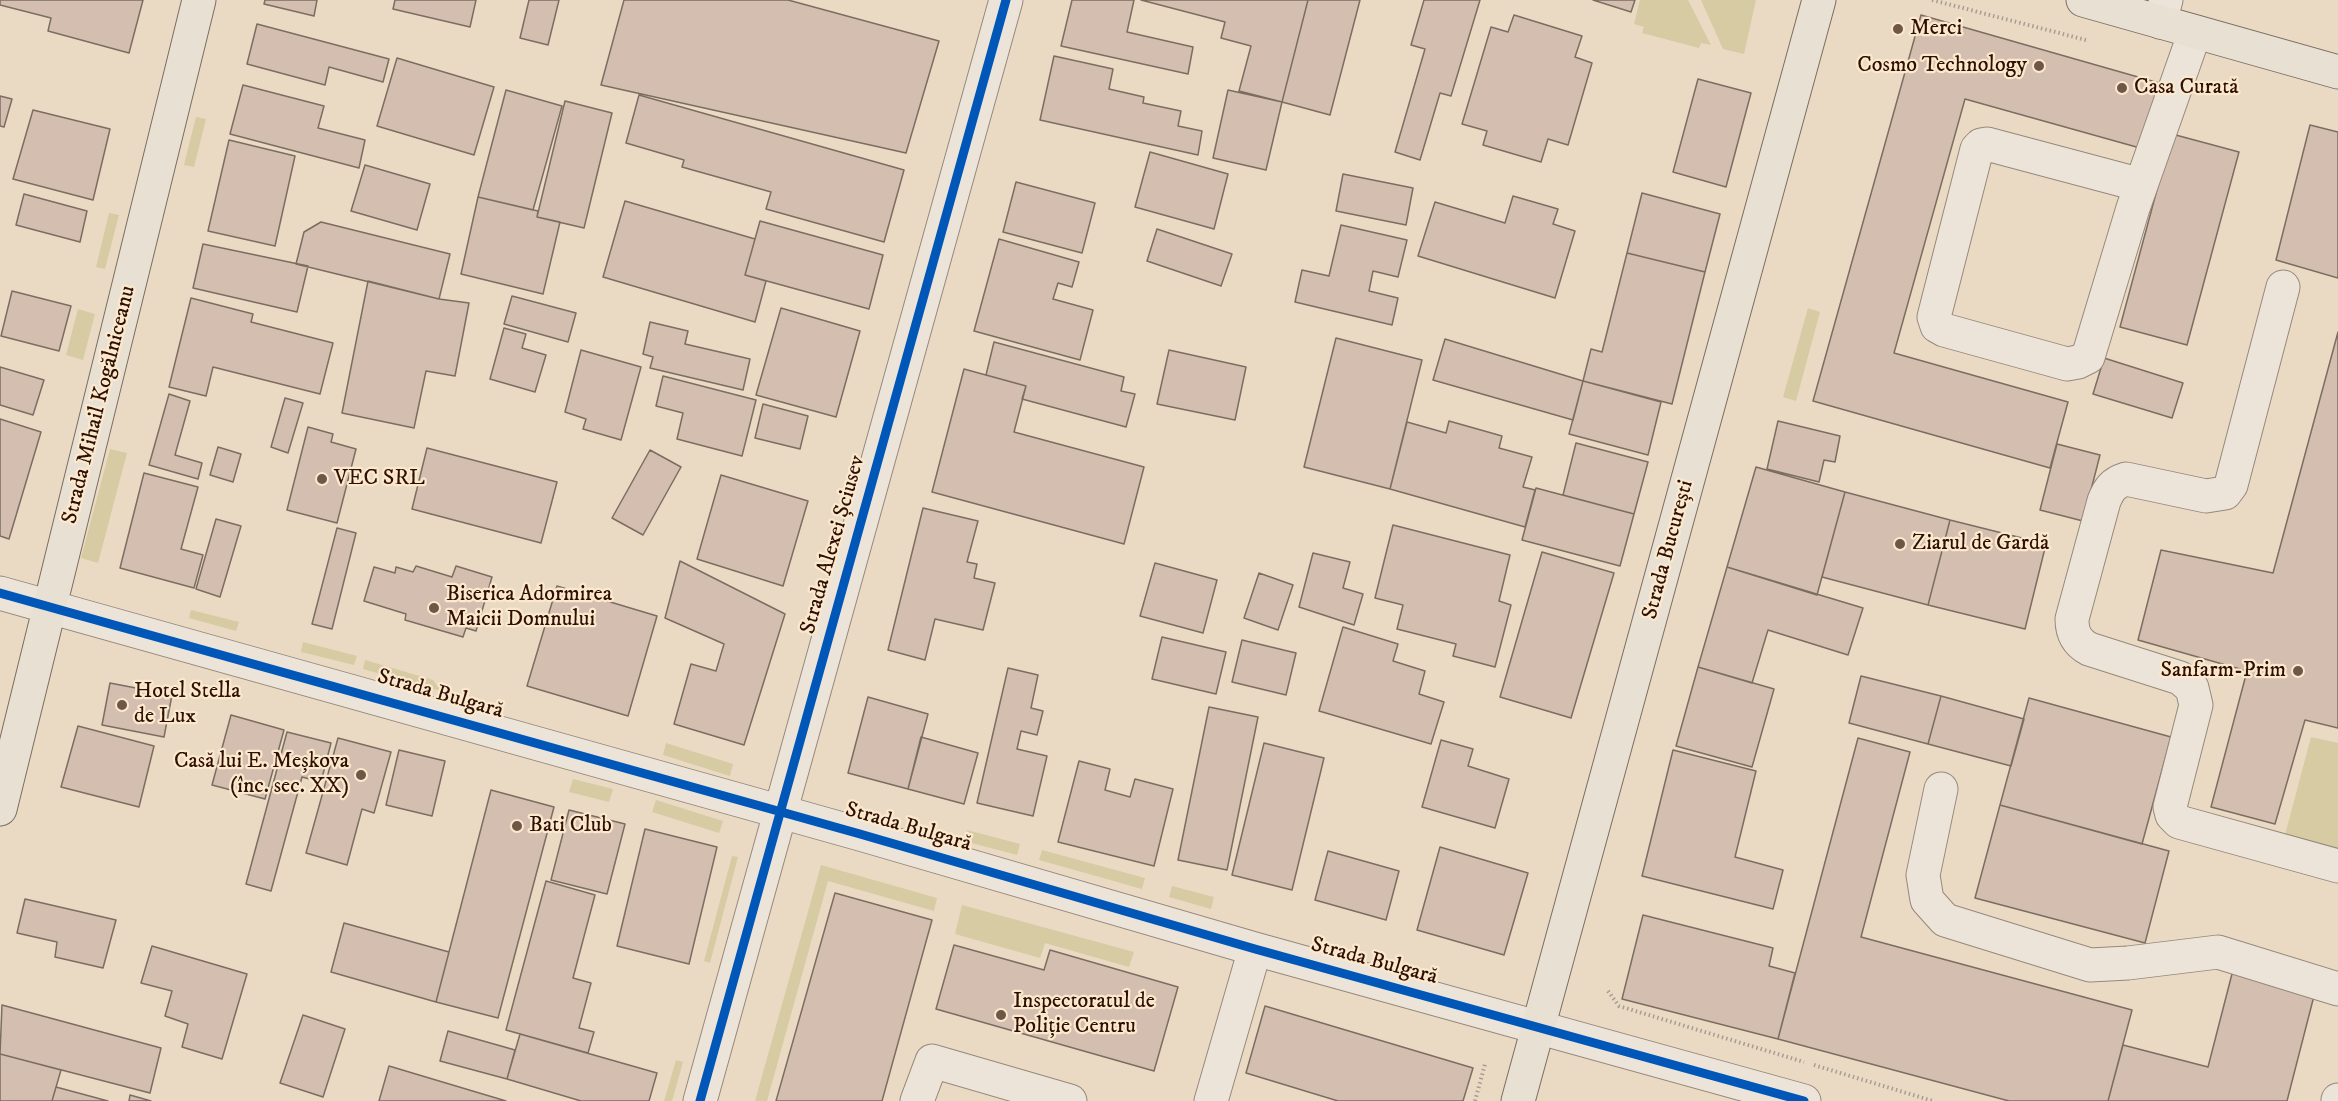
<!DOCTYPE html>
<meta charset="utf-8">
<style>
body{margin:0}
canvas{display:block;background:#eadac3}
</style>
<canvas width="2338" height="1101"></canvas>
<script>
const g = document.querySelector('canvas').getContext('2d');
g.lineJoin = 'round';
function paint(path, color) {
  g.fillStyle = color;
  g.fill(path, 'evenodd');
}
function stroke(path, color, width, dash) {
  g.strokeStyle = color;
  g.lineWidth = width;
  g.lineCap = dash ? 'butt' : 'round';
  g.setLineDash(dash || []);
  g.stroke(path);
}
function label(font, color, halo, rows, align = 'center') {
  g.font = font + ' "IM FELL DW Pica",serif';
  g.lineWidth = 4.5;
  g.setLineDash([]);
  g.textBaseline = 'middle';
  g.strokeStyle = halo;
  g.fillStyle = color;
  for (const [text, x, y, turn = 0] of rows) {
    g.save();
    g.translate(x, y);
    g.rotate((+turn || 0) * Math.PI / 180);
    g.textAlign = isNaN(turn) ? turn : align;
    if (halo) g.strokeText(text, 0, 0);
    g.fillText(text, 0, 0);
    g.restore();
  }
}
paint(new Path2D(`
 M1640,0H1688L1711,45L1701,43L1699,48L1642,33L1644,27L1634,24Z
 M1701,0H1756L1744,54L1723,49Z
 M196,117L206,119L194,167L184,165Z
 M109,213L119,215L105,269L96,267Z
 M1808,308L1820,312L1796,401L1783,397Z
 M78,309L95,314L83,360L66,355Z
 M110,449L127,453L98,563L81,558Z
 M191,610L239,622L236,631L189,618Z
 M303,642L357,656L354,665L301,652Z
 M365,660L433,680L441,691L363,669Z
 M2311,737L2338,743V866L2281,850Z
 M666,743L733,764L730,776L663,755Z
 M573,779L613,789L609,802L569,792Z
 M656,800L723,821L719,833L652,812Z
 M967,830L1020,844L1017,855L964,841Z
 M1042,850L1145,878L1142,889L1039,860Z
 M732,856L738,857L710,963L704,961Z
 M821,865L937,898L934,911L828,881L767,1101H755Z
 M1172,886L1214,897L1211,909L1169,897Z
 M962,905L1134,952L1129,967L1045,943L1040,958L955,934Z
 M676,1060L683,1062L672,1101H664Z`), '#d6cba3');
const building = new Path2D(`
 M0,0H143L129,53L48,31L51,18L0,5Z
 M265,0H317L314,16L264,4Z
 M395,0H476L470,27L393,9Z
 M529,0H559L548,45L520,38Z
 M624,0H788L939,41L906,153L601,85Z
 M1072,0H1134L1127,32L1193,47L1188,74L1061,46Z
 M1141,0H1308L1282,102L1239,91L1251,46L1221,38L1225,22Z
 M1308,0H1360L1330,115L1282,102Z
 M1424,0H1480L1451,96L1440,93L1420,160L1395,152L1425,49L1411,45Z
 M1593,0H1635L1631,12Z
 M1514,15L1582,36L1575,57L1592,63L1568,145L1548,139L1541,162L1483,145L1487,131L1462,124L1491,27L1508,32Z
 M1921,15L2159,83L2140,148L1965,99L1894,353L2068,402L2050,468L1813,401Z
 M257,24L389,59L383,82L329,67L325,85L247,64Z
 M1054,56L1113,69L1109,89L1144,97L1143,103L1181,111L1178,126L1202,131L1198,155L1040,120Z
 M397,58L494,87L474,155L377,126Z
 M1698,79L1751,93L1726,187L1673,172Z
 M243,85L324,106L318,128L365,140L359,168L230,134Z
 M506,90L562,106L533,210L478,197Z
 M1228,90L1282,102L1266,170L1213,158Z
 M639,95L904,170L884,242L766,209L771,192L682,167L684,160L626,143Z
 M0,96L12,99L4,127L0,126Z
 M565,101L612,113L584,228L537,217Z
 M33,110L110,129L93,200L13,179Z
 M2310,125L2338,132V278L2276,260Z
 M2172,134L2239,152L2187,345L2120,327Z
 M229,140L295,156L275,246L208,231Z
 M1150,152L1228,174L1214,229L1135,207Z
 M365,165L430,184L417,230L351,211Z
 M1343,174L1413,188L1406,225L1336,211Z
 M1016,182L1095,203L1082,253L1003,232Z
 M1642,193L1720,214L1705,272L1627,253Z
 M24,194L87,211L80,242L16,225Z
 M1513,196L1558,209L1553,224L1575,231L1555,298L1418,256L1435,202L1505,223Z
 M478,197L538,211L537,217L560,222L543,294L461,274Z
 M625,201L755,239L745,275L766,281L755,322L603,277Z
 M760,221L883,255L869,309L745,275Z
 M321,222L450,254L439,299L296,264L304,232Z
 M1341,225L1407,240L1398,277L1373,271L1369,291L1398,298L1392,325L1295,302L1302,270L1329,276Z
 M1157,229L1232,254L1221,286L1147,261Z
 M999,239L1079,262L1072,287L1058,283L1053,299L1093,310L1080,360L974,331Z
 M203,244L308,266L297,312L193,288Z
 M1627,253L1705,272L1672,404L1583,381L1591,349L1602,352Z
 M368,281L439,299L469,303L455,376L426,371L414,428L342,413Z
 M12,291L71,306L59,351L1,336Z
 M512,296L576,313L568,342L504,324Z
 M191,298L253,314L251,322L333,343L320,394L213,367L206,396L169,387Z
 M781,308L860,331L836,417L756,395Z
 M650,322L688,331L685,344L750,359L743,390L650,368L653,357L643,354Z
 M504,328L526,334L522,348L546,355L535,392L490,379Z
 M2338,332V728L2305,720L2275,824L2211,807L2247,671L2138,640L2161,550L2273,573Z
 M1336,338L1422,360L1390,489L1304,467Z
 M1445,339L1583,381L1573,420L1433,380Z
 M994,342L1124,377L1121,391L1135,394L1126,427L1022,399L1026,386L986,375Z
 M581,350L641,367L621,440L583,429L586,419L565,412Z
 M1169,350L1246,367L1235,420L1157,404Z
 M2104,358L2183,383L2172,418L2093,394Z
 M0,367L44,380L33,415L0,405Z
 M964,369L1026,386L1014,432L1144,467L1124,544L932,492Z
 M663,376L756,400L742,456L677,439L683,413L656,406Z
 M1583,381L1661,402L1648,455L1569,434Z
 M169,394L190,401L175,455L202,463L198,479L149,465Z
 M285,398L303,403L288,453L271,447Z
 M763,404L808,416L800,449L755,438Z
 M0,419L41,432L9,539L0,536Z
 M1449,421L1502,436L1499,448L1532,457L1523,487L1535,490L1525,527L1390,489L1407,422L1446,433Z
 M1778,421L1840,436L1835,462L1824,460L1819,482L1767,469Z
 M308,427L333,434L331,442L356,449L337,523L287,510Z
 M1576,443L1648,462L1634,514L1563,495Z
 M2057,444L2100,455L2083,521L2040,510Z
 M218,447L241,454L233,482L210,475Z
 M427,448L557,482L541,543L412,509Z
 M650,450L681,467L643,535L612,518Z
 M1756,467L1845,492L1817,595L1727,567Z
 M144,473L198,487L181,549L203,555L194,588L120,568Z
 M721,475L808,501L783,586L697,559Z
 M1536,488L1634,514L1620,566L1522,540Z
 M1845,492L1950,520L1928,605L1822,577Z
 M923,508L978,521L967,562L977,564L974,578L995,583L983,630L935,619L925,660L888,650Z
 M216,519L241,526L220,597L196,589Z
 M1950,520L2046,544L2025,629L1928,605Z
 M1393,525L1510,555L1499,601L1511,605L1495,667L1453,656L1456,644L1397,629L1403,605L1375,598Z
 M337,528L356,533L332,629L312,624Z
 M1542,552L1614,573L1571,718L1500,697Z
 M1313,553L1350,562L1343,588L1363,594L1354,625L1299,607Z
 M680,561L785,614L744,745L674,724L691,664L716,671L724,644L665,618Z
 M1155,563L1217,580L1203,633L1140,616Z
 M416,566L452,577L456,566L492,577L476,631L466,628L463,637L405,620L406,614L364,601L374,567L395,573L396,567L413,572Z
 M1727,567L1863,608L1848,655L1768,630L1752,683L1698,667Z
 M1259,573L1293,585L1278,630L1244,618Z
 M557,586L657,616L628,716L527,686Z
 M1343,627L1398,644L1393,661L1425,671L1419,694L1444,702L1431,744L1319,711Z
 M1162,637L1226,652L1216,694L1152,679Z
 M1242,640L1296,653L1286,695L1232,682Z
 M1698,667L1774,689L1752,767L1676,746Z
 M1008,668L1038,675L1031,708L1043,711L1037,735L1021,731L1017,749L1047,756L1033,816L977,803Z
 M1861,676L1941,696L1928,744L1849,723Z
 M110,683L172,695L164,737L102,725Z
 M1941,696L2024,719L2011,766L1928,744Z
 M868,697L928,714L908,789L848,773Z
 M2029,698L2171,737L2142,844L2000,805Z
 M1209,707L1258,717L1227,870L1178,860Z
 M231,715L284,730L265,799L212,785Z
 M78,726L154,746L139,807L61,787Z
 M287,732L331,743L321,782L302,777L271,891L246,884Z
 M921,737L978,753L964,804L908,789Z
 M338,738L391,752L374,813L362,809L347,865L306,853Z
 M1858,738L1910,752L1861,937L2132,1010L2108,1101H2009L1778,1039Z
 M1441,740L1473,749L1468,766L1509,779L1495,828L1422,807Z
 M1264,743L1324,758L1292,890L1232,875Z
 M399,750L445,761L432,816L386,805Z
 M1673,750L1756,771L1735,857L1783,870L1773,909L1642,876Z
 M1079,761L1110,769L1105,790L1130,797L1135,779L1173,789L1154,866L1058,842Z
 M491,790L554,807L498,1018L436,1002Z
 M2000,805L2169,851L2145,943L1975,898Z
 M569,810L625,824L607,894L551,880Z
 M645,829L717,847L689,964L617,946Z
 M1440,847L1528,873L1504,955L1417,930Z
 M1328,851L1399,871L1386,920L1315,900Z
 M546,881L595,895L573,978L591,983L579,1028L594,1032L588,1053L506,1030Z
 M835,893L932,920L882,1101H776Z
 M25,899L116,920L103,968L55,957L57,942L17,933Z
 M1643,915L1773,948L1769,966L1795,973L1778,1039L1622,999Z
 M344,923L449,952L436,1002L331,972Z
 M954,945L1044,970L1050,950L1178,987L1154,1071L936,1009Z
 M152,946L247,974L222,1059L182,1047L188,1024L165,1016L172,991L141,983Z
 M2233,970L2315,992L2287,1101H2108L2123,1045L2208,1067Z
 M2,1005L161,1048L150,1093L0,1054Z
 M1265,1006L1473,1068L1463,1101H1338L1246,1073Z
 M303,1015L345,1029L323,1097L280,1083Z
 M448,1031L515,1050L507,1079L440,1061Z
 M520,1034L657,1073L649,1101H581L507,1079Z
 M0,1054L61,1070L52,1101H0Z
 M389,1066L506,1101H379Z
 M56,1087L108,1101H52Z
 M130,1095L151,1101H129Z`);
paint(building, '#d4beb0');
stroke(building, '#7b6e61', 1.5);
const minor = new Path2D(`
 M2160,22L2166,0
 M2141,185L1987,144L1981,145L1977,149L1934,317L1937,326L1944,330L2067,364L2078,362L2088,357L2133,208L2195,32
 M2283,287L2231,485L2225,493L2206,496L2126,479C2113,483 2109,489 2104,501L2072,619C2072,633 2076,642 2089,649L2180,678L2192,688L2196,705L2170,807L2172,815L2179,822L2338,866
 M0,593L860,834L1255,949L1804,1101
 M1941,789L1923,875L1927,900L1945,920L2090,965L2128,963L2218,952L2338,989
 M700,1101L1006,0
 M917,1101L932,1061L1070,1101
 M1211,1101L1255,949
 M2338,1101V1100`);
const major = new Path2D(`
 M2083,0L2338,72
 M0,809L199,0
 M1518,1101L1819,0`);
stroke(minor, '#96897b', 35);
stroke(major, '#7b6e61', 35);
stroke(new Path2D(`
 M1932,0L2086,40
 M1608,991L1619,1006L1804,1062
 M1814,1065L1933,1101
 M1475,1101L1485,1064`), '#a79e93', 4, [1.5, 3]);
stroke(minor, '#ece4d9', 33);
stroke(major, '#e8e0d3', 33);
stroke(new Path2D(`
 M0,593L860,834L1255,949L1804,1101
 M700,1101L1006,0`), '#0057b8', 9);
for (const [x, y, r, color] of [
 [1898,29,6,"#705646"],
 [2039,66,6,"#705646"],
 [2122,88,6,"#705646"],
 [322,479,6,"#705646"],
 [1900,544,6,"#705646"],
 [434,608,6,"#705646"],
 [2298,671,6,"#705646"],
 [122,705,6,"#705646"],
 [361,775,6,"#705646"],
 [517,826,6,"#705646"],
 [1001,1015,6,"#705646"]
]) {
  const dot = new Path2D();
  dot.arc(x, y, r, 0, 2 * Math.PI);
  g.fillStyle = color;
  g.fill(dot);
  stroke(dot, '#fbe9ce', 2);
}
label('22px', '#2f0f03', '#fbe9ce', [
 ["Merci",1910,29],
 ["Cosmo Technology",2027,66,"right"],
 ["Casa Curată",2134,88],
 ["VEC SRL",334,479],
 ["Ziarul de Gardă",1912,544],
 ["Biserica Adormirea",446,595],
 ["Maicii Domnului",446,620],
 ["Sanfarm-Prim",2286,671,"right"],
 ["Hotel Stella",134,692],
 ["de Lux",134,717],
 ["Casă lui E. Meșkova",349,762,"right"],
 ["(înc. sec. XX)",349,787,"right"],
 ["Bati Club",529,826],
 ["Inspectoratul de",1013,1002],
 ["Poliție Centru",1013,1027]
], 'left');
label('22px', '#2f0f03', '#fbe9ce', [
 ["Strada Mihail Kogălniceanu",100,405,-76],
 ["Strada Alexei Șciusev",834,545,-74],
 ["Strada București",1669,550,-75],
 ["Strada Bulgară",440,695,16],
 ["Strada Bulgară",908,828,16],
 ["Strada Bulgară",1374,962,15]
]);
</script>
